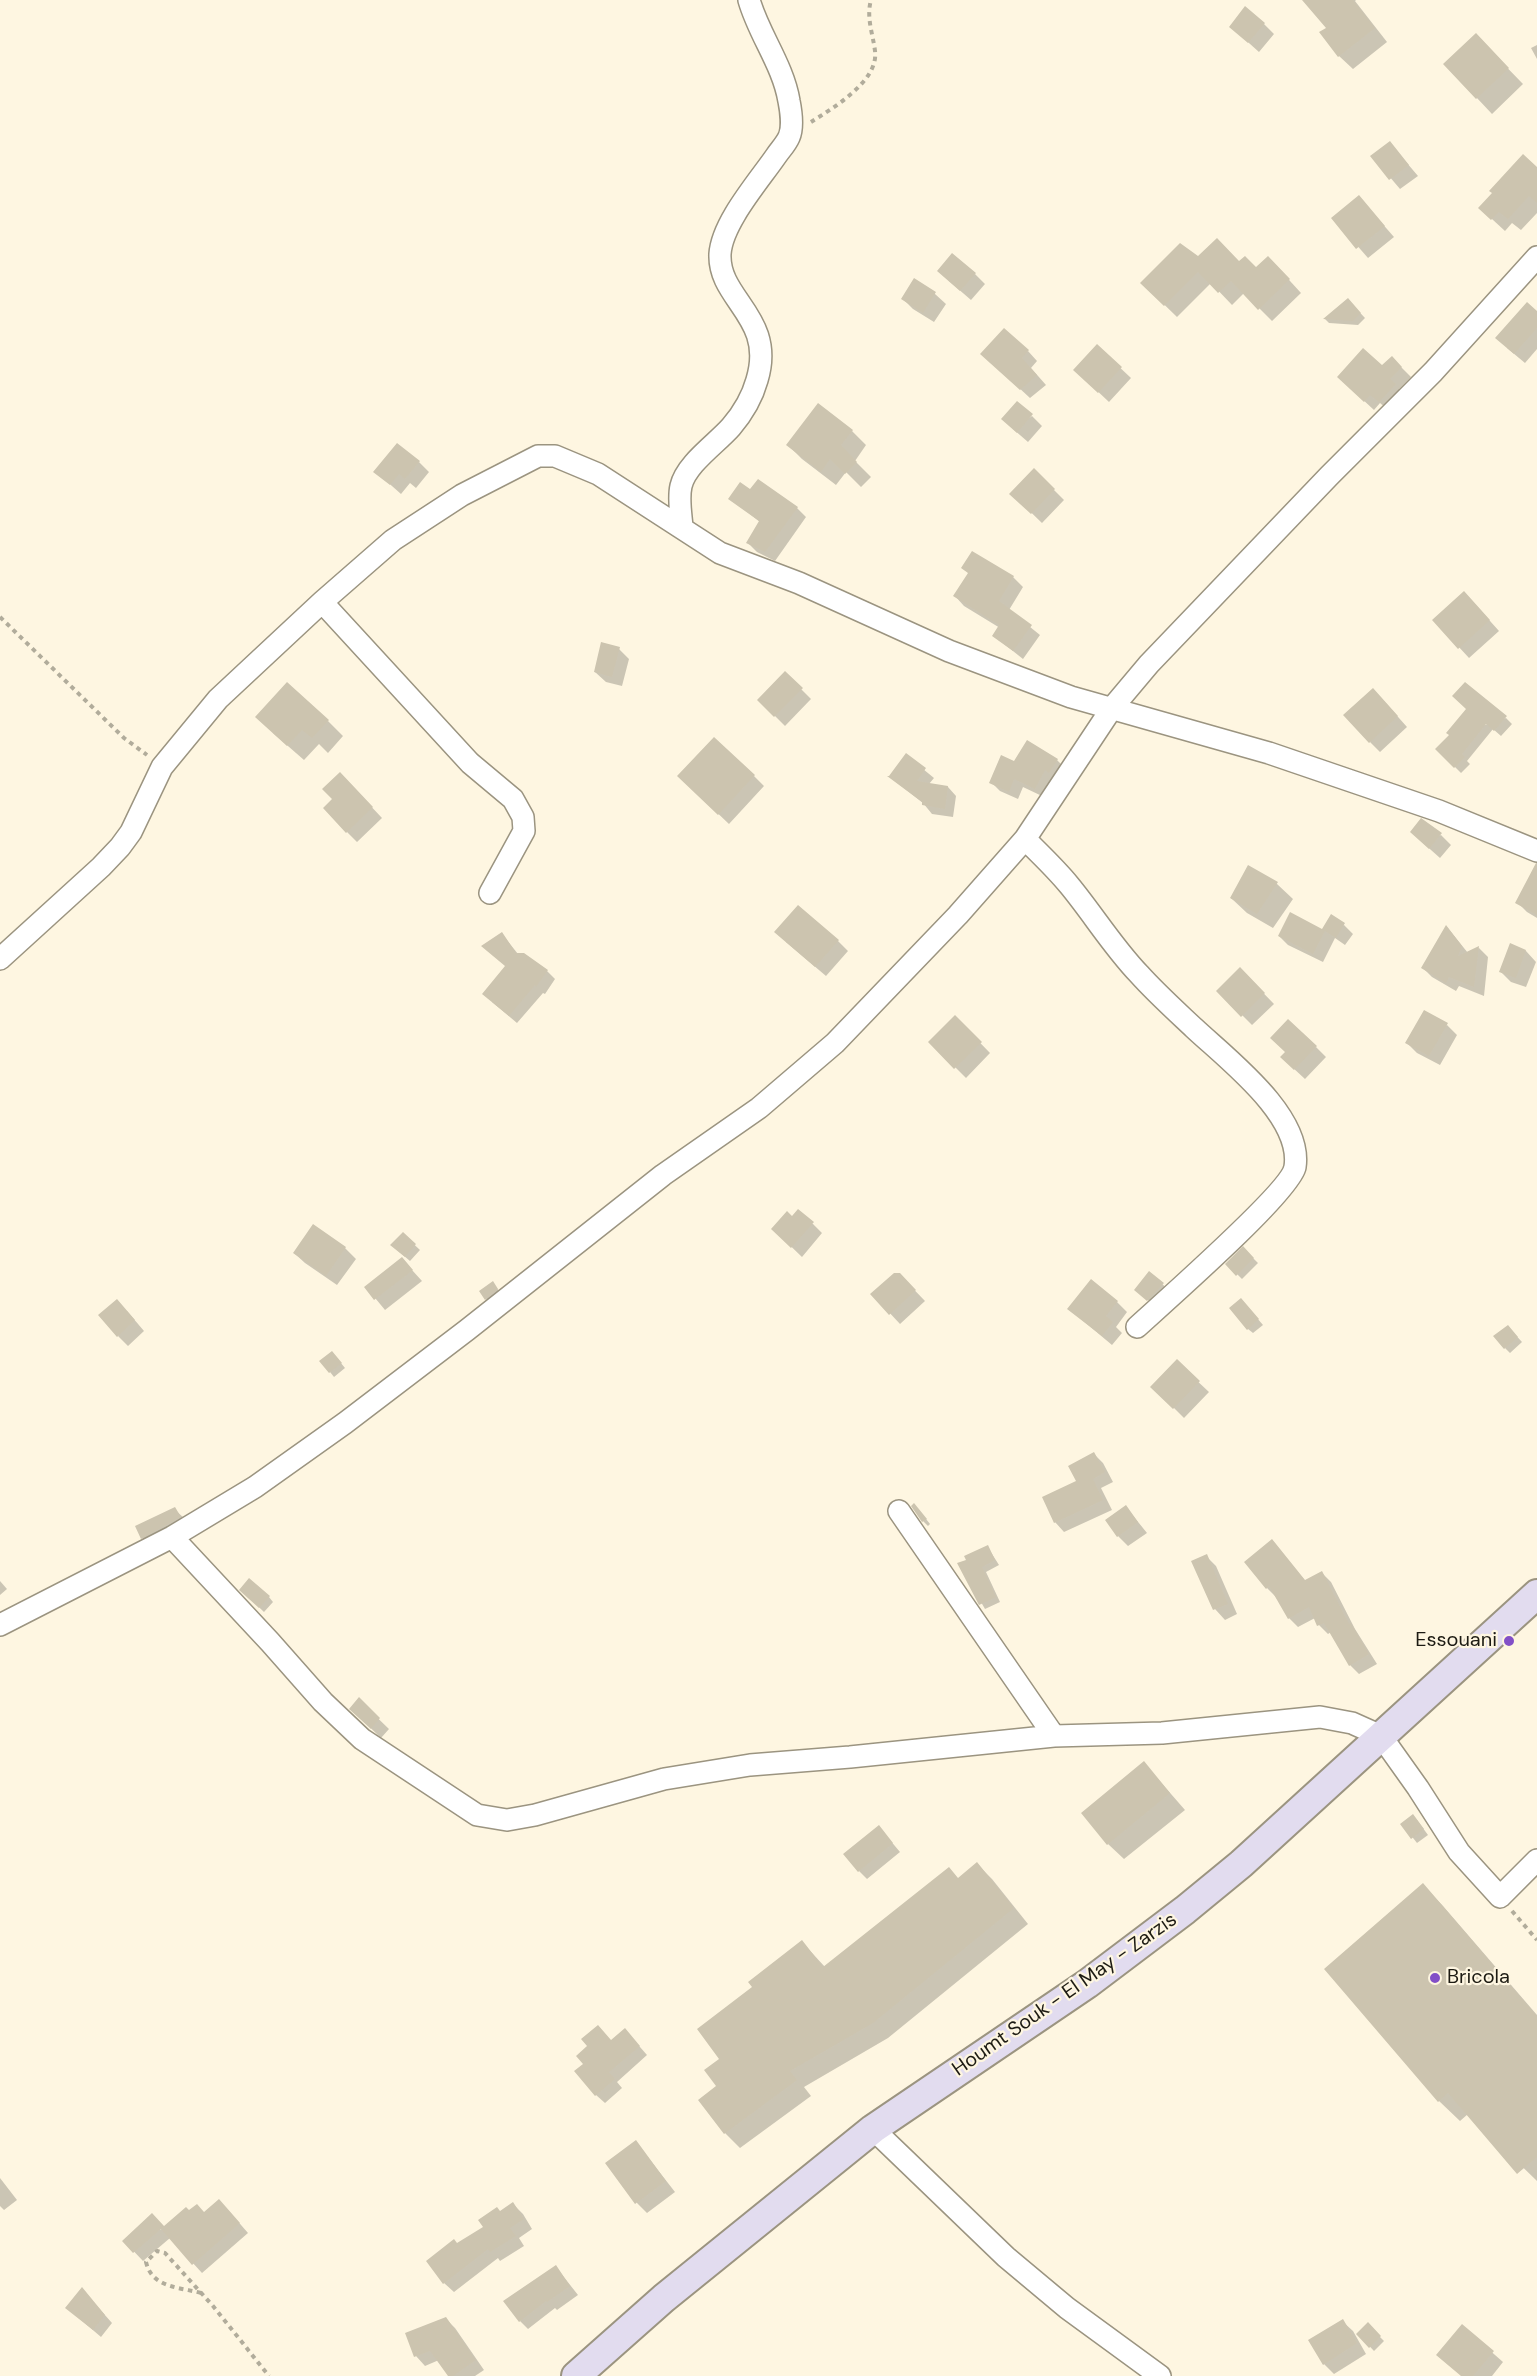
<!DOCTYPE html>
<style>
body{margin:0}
canvas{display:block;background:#fef6e1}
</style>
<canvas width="1537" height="2376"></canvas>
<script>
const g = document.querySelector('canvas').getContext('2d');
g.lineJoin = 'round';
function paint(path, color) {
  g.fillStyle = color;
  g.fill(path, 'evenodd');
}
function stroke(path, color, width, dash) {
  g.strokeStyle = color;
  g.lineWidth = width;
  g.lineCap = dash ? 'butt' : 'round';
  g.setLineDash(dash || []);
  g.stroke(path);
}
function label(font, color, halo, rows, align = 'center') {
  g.font = font + ' "DM Sans",sans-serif';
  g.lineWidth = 4.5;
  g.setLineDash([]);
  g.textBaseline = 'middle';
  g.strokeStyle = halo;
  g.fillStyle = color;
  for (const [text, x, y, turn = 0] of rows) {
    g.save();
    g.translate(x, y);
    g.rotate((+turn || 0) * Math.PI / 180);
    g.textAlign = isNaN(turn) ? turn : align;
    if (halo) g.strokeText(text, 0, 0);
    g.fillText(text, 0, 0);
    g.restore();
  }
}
paint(new Path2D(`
 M1304,0H1356L1355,1L1387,42L1353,69L1339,56L1328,28Z
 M1264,24L1274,34L1259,52L1231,27Z
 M1537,45V59L1531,48Z
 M1491,51L1523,84L1492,114L1445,64Z
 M1390,143L1418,176L1400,189L1372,156Z
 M1537,169V213L1521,230L1512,223L1505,231L1480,208Z
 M1359,197L1394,237L1368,258L1333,218Z
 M1198,258L1256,269L1280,270L1301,293L1272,321L1244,293L1232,305L1211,283L1177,317L1142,283Z
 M975,274L985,284L971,300L949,281Z
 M914,280L935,294L946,304L934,322L913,309L903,299Z
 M1348,300L1365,318L1358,325L1329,323L1325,319Z
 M1537,313V349L1525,363L1507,348Z
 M1097,346L1131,378L1109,402L1075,370Z
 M1028,351L1037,361L1031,368L1046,385L1030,398L992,363Z
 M1392,358L1411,377L1399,389L1404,394L1389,411L1380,403L1374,410L1348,386L1382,367Z
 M1032,416L1042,426L1028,442L1013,429Z
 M852,431L866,445L855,461L871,477L861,487L846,472L836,485L802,459L788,445Z
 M419,462L429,472L416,488L410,483L401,494L375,471Z
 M1034,470L1064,500L1042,523L1012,494Z
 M751,491L797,508L806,517L775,561L757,552L748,543L760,522L730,498Z
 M973,553L1013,577L1023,587L1009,610L1040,635L1023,659L994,636L1000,628L964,606L955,596L969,574Z
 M1474,603L1499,631L1469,658L1434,620Z
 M619,649L629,659L622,686L606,682L595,672Z
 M785,673L811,699L785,726L759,700Z
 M1383,700L1407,727L1380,752L1370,742Z
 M1506,718L1512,724L1501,736L1493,729L1467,761L1470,764L1461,773L1437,749L1451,736Z
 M328,721L343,736L328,753L319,744L304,760L273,733Z
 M906,755L934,778L929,784L948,787L956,796L953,817L932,814L923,803L890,777Z
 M1057,760L1066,769L1044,797L1023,787L1018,799L1000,791L991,782L1014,763Z
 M754,776L764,786L729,824L689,786Z
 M350,784L382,818L357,842L347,832Z
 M1441,835L1451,845L1440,858L1422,842Z
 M1249,867L1277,884L1293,899L1273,928L1247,913L1231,898Z
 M1537,877V918L1527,912L1517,902Z
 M1344,925L1353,934L1345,945L1335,938L1323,962L1288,945L1279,936L1323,931Z
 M1447,927L1468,953L1479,948L1488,957L1484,996L1459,986L1456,991L1432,977L1423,968Z
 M502,934L518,954L547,971L555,979L545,994L543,993L517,1023L492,1002L506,967Z
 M838,941L848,951L826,976L786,942Z
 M1511,945L1526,951L1536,962L1526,987L1511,982L1501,972Z
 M1240,969L1274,1004L1252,1025L1218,991Z
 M955,1017L990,1053L966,1078L930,1042Z
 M1447,1025L1457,1035L1440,1065L1417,1053L1407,1043Z
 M1316,1047L1326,1057L1305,1079L1292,1067L1286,1052Z
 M793,1218L813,1224L822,1233L802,1257L773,1229Z
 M313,1226L345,1248L356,1259L337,1285L305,1263L294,1253Z
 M403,1234L420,1250L410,1261L397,1250Z
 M1243,1248L1258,1263L1242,1279L1227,1264Z
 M402,1259L422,1281L385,1310L366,1287Z
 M1149,1273L1168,1289L1153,1304L1140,1294Z
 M899,1274L925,1301L900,1324L872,1294Z
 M492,1283L502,1294L491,1303L486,1299Z
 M1117,1302L1127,1312L1116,1327L1122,1333L1112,1345L1069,1309Z
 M1245,1304L1263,1325L1253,1333L1248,1329Z
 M127,1311L144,1331L128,1346L118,1336Z
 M1512,1331L1522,1342L1510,1353L1505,1348Z
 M336,1357L345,1368L334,1377L330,1372Z
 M1177,1362L1209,1392L1184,1418L1153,1387Z
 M1094,1454L1103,1463L1113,1482L1101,1488L1112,1510L1064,1532L1055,1522Z
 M913,1506L919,1510L930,1524L928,1526L923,1521Z
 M1126,1507L1147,1533L1128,1546L1118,1536Z
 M174,1509L184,1518L151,1547L142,1538Z
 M1272,1541L1306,1582L1322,1573L1331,1582L1355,1629L1377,1664L1359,1674L1350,1665L1331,1632L1328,1634L1319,1625L1315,1618L1298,1627L1289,1618L1276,1597L1267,1588Z
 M987,1546L999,1565L986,1572L1000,1602L985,1609L959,1564L968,1561Z
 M1206,1556L1216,1566L1237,1614L1225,1620L1215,1609L1193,1562Z
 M0,1581L7,1589L0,1595Z
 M241,1590L269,1597L273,1602L264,1612Z
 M359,1700L389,1729L381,1738L351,1709Z
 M1144,1763L1185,1810L1124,1859L1108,1844Z
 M1417,1820L1428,1835L1417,1843L1402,1824Z
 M879,1827L900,1852L867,1879L859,1871Z
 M977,1864L992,1879L1028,1924L888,2038L804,2087L811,2096L740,2148L725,2133L718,2087L721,2059L754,1988L802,1942L825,1967L959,1879Z
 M1423,1885L1443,1906L1537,2015V2181L1468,2114L1460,2121L1439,2101Z
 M633,2039L647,2055L617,2082L622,2088L605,2103L596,2095L585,2064L612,2042Z
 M636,2142L675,2192L647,2213L637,2203Z
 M0,2178L17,2200L4,2210L0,2206Z
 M513,2204L523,2214L532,2229L519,2238L524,2246L500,2261L498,2258L454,2292L444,2283L458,2245L485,2228L500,2212Z
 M228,2210L248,2233L202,2273L170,2238L143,2261L124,2241L165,2228L189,2212L205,2214Z
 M556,2267L578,2295L557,2310L555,2308L528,2329L520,2321Z
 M89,2297L112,2323L101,2337L67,2308Z
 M446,2319L455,2328L484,2370L475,2376H450L439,2360L425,2366L416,2356Z
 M1342,2321L1353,2331L1366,2354L1334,2374L1324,2364Z
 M1368,2325L1384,2341L1374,2351L1358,2334Z
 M1462,2326L1503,2362L1492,2376H1461Z`), '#0003');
paint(new Path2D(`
 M1302,0H1353L1375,28L1338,57L1319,32L1326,28Z
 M1245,6L1265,23L1248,43L1229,27Z
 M1476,33L1509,68L1476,99L1443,64Z
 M1390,141L1409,165L1389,180L1370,156Z
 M1523,154L1537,167V203L1529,196L1508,219L1499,212L1491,220L1478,208L1492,193L1489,191Z
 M1359,195L1385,226L1356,249L1331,218Z
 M1217,238L1239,261L1245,256L1256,267L1268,256L1290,279L1258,310L1231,281L1218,293L1198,272L1164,306L1140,283L1180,243L1198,256Z
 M952,253L976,273L960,291L937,271Z
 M914,278L936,292L923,313L901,299Z
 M1348,298L1361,313L1353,321L1323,319Z
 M1527,302L1537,311V328L1514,354L1495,338Z
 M1004,328L1029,350L1022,358L1037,375L1020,390L980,354Z
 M1097,344L1122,367L1098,393L1073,370Z
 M1363,348L1382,365L1392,356L1402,367L1390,379L1396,384L1379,402L1370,395L1364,402L1337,377Z
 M1017,401L1033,414L1017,433L1001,419Z
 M818,403L853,430L841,445L857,462L845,474L830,459L821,472L786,445Z
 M397,443L420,461L405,479L399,474L390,485L373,472Z
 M1034,468L1055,489L1031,514L1009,494Z
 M758,479L798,507L765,552L746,543L759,521L728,499L740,482L750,489Z
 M972,551L1014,576L999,601L1032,625L1013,651L992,636L999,625L953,596L968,573L961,568Z
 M1464,591L1490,620L1458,649L1432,620Z
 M601,642L620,647L612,677L594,672Z
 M785,671L803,688L774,717L757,700Z
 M287,682L329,720L312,738L302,730L287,746L255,717Z
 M1465,682L1507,716L1494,731L1486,724L1462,754L1465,757L1454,768L1435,749L1449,735L1446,733L1466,709L1452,696Z
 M1373,688L1398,716L1369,743L1343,715Z
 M714,737L755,775L718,815L677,776Z
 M1027,740L1058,759L1049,773L1045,770L1035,789L1014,779L1009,792L989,783L1001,755L1014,761Z
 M906,753L926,768L917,781L948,786L945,809L922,805V802L887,776H889Z
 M340,772L373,807L346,833L323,808L332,799L322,789Z
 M1421,818L1442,833L1429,849L1410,832Z
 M1536,863H1537V915L1515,903Z
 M1248,865L1278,882L1257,914L1230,898Z
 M798,905L839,940L815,967L774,932Z
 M1290,912L1322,929L1331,914L1345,923L1336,938L1325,931L1313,954L1278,936Z
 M1446,925L1462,946L1458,956L1479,946L1474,987L1449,977L1446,983L1421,968Z
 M502,932L516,953H524L548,970L536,987L535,985L509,1016L482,994L505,966L481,946Z
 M1510,943L1526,950L1516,978L1499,972Z
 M1240,967L1265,993L1241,1017L1216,991Z
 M1424,1010L1448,1023L1429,1056L1405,1043Z
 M955,1015L982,1042L954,1069L928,1042Z
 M1288,1019L1317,1046L1294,1070L1280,1057L1285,1052L1270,1038Z
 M798,1209L814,1222L791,1248L771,1229L787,1211L792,1216Z
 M313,1224L346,1247L326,1276L293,1253Z
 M403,1232L416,1244L405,1257L390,1245Z
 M1243,1246L1254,1258L1236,1276L1225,1264Z
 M402,1257L413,1270L374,1300L364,1287Z
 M1149,1271L1164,1283L1147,1301L1134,1290Z
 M894,1273H900L916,1290L889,1315L870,1294Z
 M1091,1279L1118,1301L1106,1316L1113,1322L1102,1336L1067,1309Z
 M493,1281L498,1289L485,1300L479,1291Z
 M1241,1298L1259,1319L1247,1330L1229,1308Z
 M117,1299L135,1320L117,1337L98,1315Z
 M1508,1325L1518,1337L1504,1349L1493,1336Z
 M332,1351L342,1363L329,1373L319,1361Z
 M1177,1359L1200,1381L1173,1409L1150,1387Z
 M1094,1452L1105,1472L1093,1479L1103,1500L1054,1523L1042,1497L1076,1481L1068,1466Z
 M914,1503L927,1519L922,1522L911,1506Z
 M1126,1505L1138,1522L1117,1537L1105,1520Z
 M175,1507L181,1517L141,1539L135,1526Z
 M1272,1539L1305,1580L1322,1571L1349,1624L1351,1623L1369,1654L1349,1666L1324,1623L1317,1626L1309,1607L1288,1619L1269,1586L1266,1589L1244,1562Z
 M988,1545L995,1560L982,1567L996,1597L979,1605L957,1563L966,1560L964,1556Z
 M1207,1554L1228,1604L1213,1610L1191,1561Z
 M249,1578L270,1596L259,1608L239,1590Z
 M359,1697L380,1718L371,1729L349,1709Z
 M1144,1761L1170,1793L1107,1845L1081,1813Z
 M1413,1814L1424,1829L1411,1839L1400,1824Z
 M879,1825L893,1843L858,1872L843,1854Z
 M977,1862L1014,1908L873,2023L790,2071L797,2080L724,2134L698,2100L716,2086L704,2070L719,2059L697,2029L752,1987L748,1982L802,1940L823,1967L949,1867L958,1878Z
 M1423,1883L1537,2016V2157L1517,2174L1448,2093L1438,2102L1324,1969Z
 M598,2025L611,2040L625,2028L640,2046L609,2072L615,2079L595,2096L574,2071L583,2064L576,2056L587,2046L581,2039Z
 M636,2140L666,2181L635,2204L605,2163Z
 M219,2199L240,2223L192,2265L161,2229L133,2253L122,2241L152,2213L164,2226L186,2207L189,2210L197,2204L204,2212Z
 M513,2202L524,2219L510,2228L516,2236L490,2252L488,2249L443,2284L426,2261L454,2239L457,2243L483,2227L478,2220L497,2207L500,2211Z
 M556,2265L570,2286L547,2302L546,2301L519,2322L503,2301Z
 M82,2287L105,2315L93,2330L65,2308Z
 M446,2317L476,2360L453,2376H448L430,2351L414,2357L405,2333Z
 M1343,2319L1357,2343L1323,2365L1308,2340Z
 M1368,2322L1381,2336L1369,2348L1356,2334Z
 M1462,2324L1494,2351L1473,2376H1461L1436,2355Z`), '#ccc4af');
const minor = new Path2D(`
 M682,527C681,514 678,499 681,486C686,464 716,444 731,427C743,413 752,398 757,380C776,317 718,300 720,254C722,223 758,182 776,156C780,150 786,144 789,137C793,128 791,111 789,101C783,65 759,35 749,0
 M322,602L470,763L513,799L523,817L524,831L490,893
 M1025,839C1040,854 1056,869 1069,885C1093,914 1113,947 1139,974C1156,993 1176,1011 1194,1028C1227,1059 1303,1116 1295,1167C1291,1191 1162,1304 1137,1327
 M0,959L101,867L120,847L131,832L162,767L218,699L322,602L393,540L462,495L538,456H555L598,474L720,553L799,583L949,651L1071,697L1269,753L1439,811L1537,851
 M899,1511L1054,1736
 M172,1537L270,1642L323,1702L362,1739L477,1815L507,1820L535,1815L664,1779L750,1765L850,1757L1054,1736L1162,1733L1320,1717L1352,1723L1381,1736L1418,1788L1459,1852L1500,1897L1537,1860
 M0,1625L172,1537L255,1487L345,1423L467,1330L663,1175L759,1108L835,1043L958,915L1025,839L1112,708L1149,664L1329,476L1433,372L1537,257
 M873,2129L1006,2257L1067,2308L1160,2376`);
const secondary = new Path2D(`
 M576,2376L664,2298L873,2129L1087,1984L1185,1910L1241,1864L1537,1594`);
stroke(minor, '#9b9480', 24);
stroke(secondary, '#9b9480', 32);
stroke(new Path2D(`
 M811,122C833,108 879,81 875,51C873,34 866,18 871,0
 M0,617L124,738L147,755
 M1512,1911L1537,1940
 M201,2293C179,2287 152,2288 146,2262L157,2251L165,2253L213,2306L269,2376`), '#b1ac9b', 4, [4.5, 4.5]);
stroke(minor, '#fff', 21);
stroke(secondary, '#e2dcef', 28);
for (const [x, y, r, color] of [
 [1509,1641,6,"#824fc7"],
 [1435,1978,6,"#824fc7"]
]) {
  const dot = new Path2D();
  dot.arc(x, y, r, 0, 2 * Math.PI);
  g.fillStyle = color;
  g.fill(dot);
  stroke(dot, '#fef6e1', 2);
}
label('20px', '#1d1b13', '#fef6e1', [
 ["Essouani",1497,1641],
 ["Bricola",1447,1978,"left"]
], 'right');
label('20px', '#1d1b13', '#fef6e1', [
 ["Houmt Souk - El May - Zarzis",1065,1995,-35]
]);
</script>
